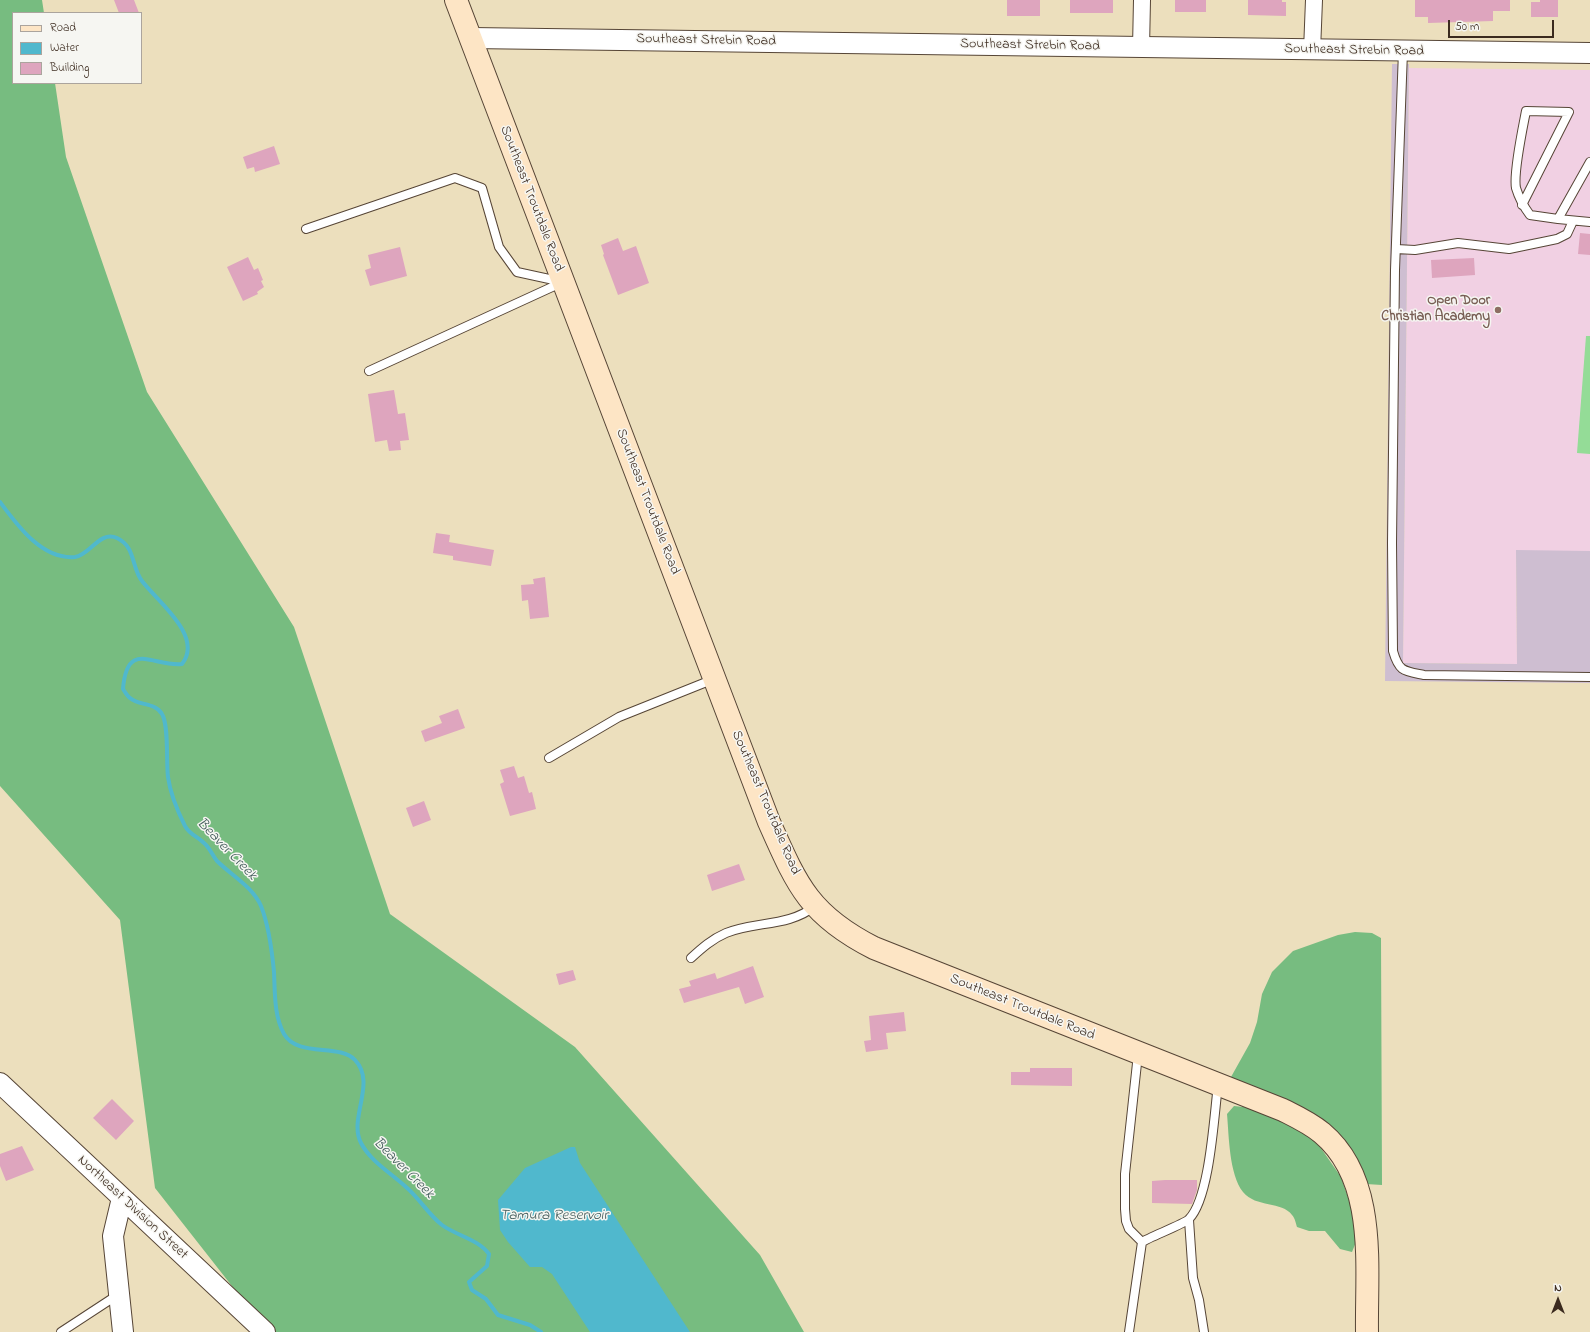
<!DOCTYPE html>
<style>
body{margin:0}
#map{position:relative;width:1590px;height:1332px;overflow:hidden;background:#ecdfbd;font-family:"Indie Flower",sans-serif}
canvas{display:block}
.legend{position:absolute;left:12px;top:12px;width:130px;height:72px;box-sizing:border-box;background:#f6f6f2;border:1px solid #aba49d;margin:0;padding:5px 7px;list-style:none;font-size:12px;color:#3b2a1e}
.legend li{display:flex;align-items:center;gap:8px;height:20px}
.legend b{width:20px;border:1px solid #aba49d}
.north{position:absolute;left:1538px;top:1280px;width:40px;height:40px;-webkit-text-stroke:3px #f6f6f2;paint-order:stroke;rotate:0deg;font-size:11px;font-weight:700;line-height:16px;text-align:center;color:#3b2a1e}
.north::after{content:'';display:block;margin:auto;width:14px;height:18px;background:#3b2a1e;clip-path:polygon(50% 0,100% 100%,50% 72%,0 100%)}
.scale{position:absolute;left:1448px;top:20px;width:106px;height:18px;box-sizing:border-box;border:2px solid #3b2a1e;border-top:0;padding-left:5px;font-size:12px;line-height:14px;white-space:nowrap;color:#3b2a1e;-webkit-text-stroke:3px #f6f6f2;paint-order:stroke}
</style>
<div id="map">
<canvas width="1590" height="1332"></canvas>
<ul class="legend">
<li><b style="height:5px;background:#fde5c5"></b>Road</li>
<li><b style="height:11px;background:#50b8cd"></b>Water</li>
<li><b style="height:11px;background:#dea5be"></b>Building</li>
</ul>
<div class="north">N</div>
<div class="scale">50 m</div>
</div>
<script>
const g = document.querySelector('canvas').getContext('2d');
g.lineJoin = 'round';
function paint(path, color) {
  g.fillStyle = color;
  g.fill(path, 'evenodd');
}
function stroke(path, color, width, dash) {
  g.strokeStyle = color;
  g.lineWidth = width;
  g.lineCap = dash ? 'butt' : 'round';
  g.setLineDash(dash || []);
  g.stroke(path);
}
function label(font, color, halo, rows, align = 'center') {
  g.font = font + ' "Indie Flower",sans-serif';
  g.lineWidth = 3;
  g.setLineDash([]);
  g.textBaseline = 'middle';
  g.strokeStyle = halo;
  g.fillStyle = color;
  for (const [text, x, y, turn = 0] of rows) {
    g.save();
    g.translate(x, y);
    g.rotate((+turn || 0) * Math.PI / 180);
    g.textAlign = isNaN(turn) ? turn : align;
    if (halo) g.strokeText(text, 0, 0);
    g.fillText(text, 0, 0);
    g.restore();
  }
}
paint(new Path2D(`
 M1409,68L1590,70V551H1516L1517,664L1403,663Z`), '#f1d0e3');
paint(new Path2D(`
 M1392,64H1409L1403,663L1517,664L1516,550L1590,551V683L1385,681Z`), '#cebed1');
paint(new Path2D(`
 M1586,336H1590V454L1577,453Z`), '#94dc97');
paint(new Path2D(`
 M0,0H42L44,13H13V83H55L66,157L147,392L294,627L390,914L575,1047L760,1255L804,1332H268L155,1188L120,920L0,786Z
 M1355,932L1372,933L1381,938L1382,1185L1366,1184C1363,1176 1361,1168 1358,1161C1336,1115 1274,1095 1231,1077L1250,1043L1257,1022L1262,994L1272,972L1293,951L1338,935Z
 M1234,1106L1253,1108L1287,1122L1316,1141L1341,1177L1351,1206L1356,1242L1352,1252L1340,1249L1325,1231H1309L1297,1227C1296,1224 1295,1218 1292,1215C1282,1201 1256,1208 1243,1192C1229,1174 1229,1136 1227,1114Z`), '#77bc80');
paint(new Path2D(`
 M571,1147H575L580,1163L690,1332H590L552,1274L542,1267H530L508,1242L500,1230L498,1200L525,1168Z`), '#50b8cd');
stroke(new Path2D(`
 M0,502C17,525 42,560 75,557C90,555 100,530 117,538C136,547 131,567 142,581C157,601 204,636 182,664C153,667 127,639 123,689C125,692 127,696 130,698C139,706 155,702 162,714C169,725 166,762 168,777C170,792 178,812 185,826C190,835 197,836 204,843C210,848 212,855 217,861C231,875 253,887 261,906C269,926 272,951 274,972C275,993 274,1016 284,1034C298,1058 339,1043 355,1060C377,1083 348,1118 361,1143C371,1162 391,1173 406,1187C419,1198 429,1215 442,1225C457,1236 478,1239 489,1254L487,1266L469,1282L472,1290L486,1299L498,1315L530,1325L541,1332`), '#50b8cd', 4);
paint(new Path2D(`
 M114,0H134L139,13H119Z
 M1007,0H1040V16H1007Z
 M1070,0H1113V13H1070Z
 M1175,0H1206V12H1175Z
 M1248,0H1282V2H1286V16L1248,15Z
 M1415,0H1510V11H1493V21L1428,23V17H1415Z
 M1540,0H1558V17H1531V2H1540Z
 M274,146L280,164L255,172L254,167L247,169L243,157Z
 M1580,233L1590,234V255L1578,254Z
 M618,238L623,251L636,246L649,283L618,295L603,255L604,254L601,245Z
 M400,247L407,276L370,286L365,270L371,268L368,255Z
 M248,257L254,270L258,268L263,280L261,281L264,287L257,292L258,294L243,301L227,267Z
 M1474,258L1475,275L1432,278L1431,260Z
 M394,390L398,414L405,413L409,440L400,441L401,450L389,451L387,440L375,442L368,394Z
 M436,533L450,535L449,542L494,550L491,566L453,560V556L433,553Z
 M545,577L549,617L530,619L528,600L522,601L521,585L534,584L533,579Z
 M458,709L465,728L425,742L421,731L442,723L439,716Z
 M514,766L518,778L524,776L529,793L532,792L536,809L510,816L500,784L504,782L500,770Z
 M424,801L431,820L413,827L406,808Z
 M739,864L745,880L712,891L707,875Z
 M753,966L764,997L745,1004L739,987L684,1003L679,989L691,986L689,981L715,973L717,979Z
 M573,970L576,980L559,985L556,974Z
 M904,1012L906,1031L886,1033L888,1049L866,1052L864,1041L871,1040L869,1016Z
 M1030,1068H1072V1086L1011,1085V1072H1030Z
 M112,1099L134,1121L116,1140L93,1118Z
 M22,1146L34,1170L6,1181L0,1166V1154Z
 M1165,1180H1197V1190L1192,1204L1152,1203V1181Z`), '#dea5be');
const service = new Path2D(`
 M1403,51L1395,270L1392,543L1393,651C1399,672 1404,671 1424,675L1590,677
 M1590,162L1558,219L1590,222
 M1522,205L1569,112L1526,111C1523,127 1513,173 1516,188C1519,198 1524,207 1530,215L1558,219
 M306,229L455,178L482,188L499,247L517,272L563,282L369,371
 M1396,249L1415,250L1458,243L1509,249L1557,239L1567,234L1573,221
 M549,758L619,717L714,679
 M691,958C702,948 712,939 726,933C755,921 789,927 815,906
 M1138,1054L1125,1174V1209L1126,1221L1129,1229L1142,1242
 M1189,1220L1193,1278L1199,1300L1204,1332
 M61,1332L119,1294
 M1129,1332L1142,1242C1150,1237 1186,1223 1189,1219C1210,1198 1214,1115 1218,1085`);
const minor = new Path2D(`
 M1141,48L1142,0
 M1312,51L1314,0`);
const tertiary = new Path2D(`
 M471,38L1590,53
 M0,1083L265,1332
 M122,1198L113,1236L123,1332`);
const secondary = new Path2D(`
 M456,0L769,822C797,885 809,915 874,948L1283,1110C1297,1117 1310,1123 1322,1133C1378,1180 1366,1267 1367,1332`);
stroke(service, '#564536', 10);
stroke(minor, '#564536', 18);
stroke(tertiary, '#564536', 22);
stroke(secondary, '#564536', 24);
stroke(service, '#fff', 8);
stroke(minor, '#fff', 16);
stroke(tertiary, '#fff', 20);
stroke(secondary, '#fde5c5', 22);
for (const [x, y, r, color] of [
 [1498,310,4,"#8d6e63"]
]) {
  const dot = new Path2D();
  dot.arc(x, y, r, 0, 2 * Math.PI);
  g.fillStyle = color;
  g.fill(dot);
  stroke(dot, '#f6f6f2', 1.5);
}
label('14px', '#3b2a1e', '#f6f6f2', [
 ["Southeast Strebin Road",706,41,1],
 ["Southeast Strebin Road",1030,46,1],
 ["Southeast Strebin Road",1354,51,1],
 ["Southeast Troutdale Road",531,199,69],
 ["Southeast Troutdale Road",647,502,69],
 ["Southeast Troutdale Road",765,803,67],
 ["Southeast Troutdale Road",1022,1008,22],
 ["Northeast Division Street",132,1208,43]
]);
label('bold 14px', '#785e54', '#f6f6f2', [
 ["Open Door",1490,302],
 ["Christian Academy",1490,318]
], 'right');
label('italic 15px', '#425c5b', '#f6f6f2', [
 ["Beaver Creek",226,850,46],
 ["Beaver Creek",403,1169,45],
 ["Tamura Reservoir",554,1217]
]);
</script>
